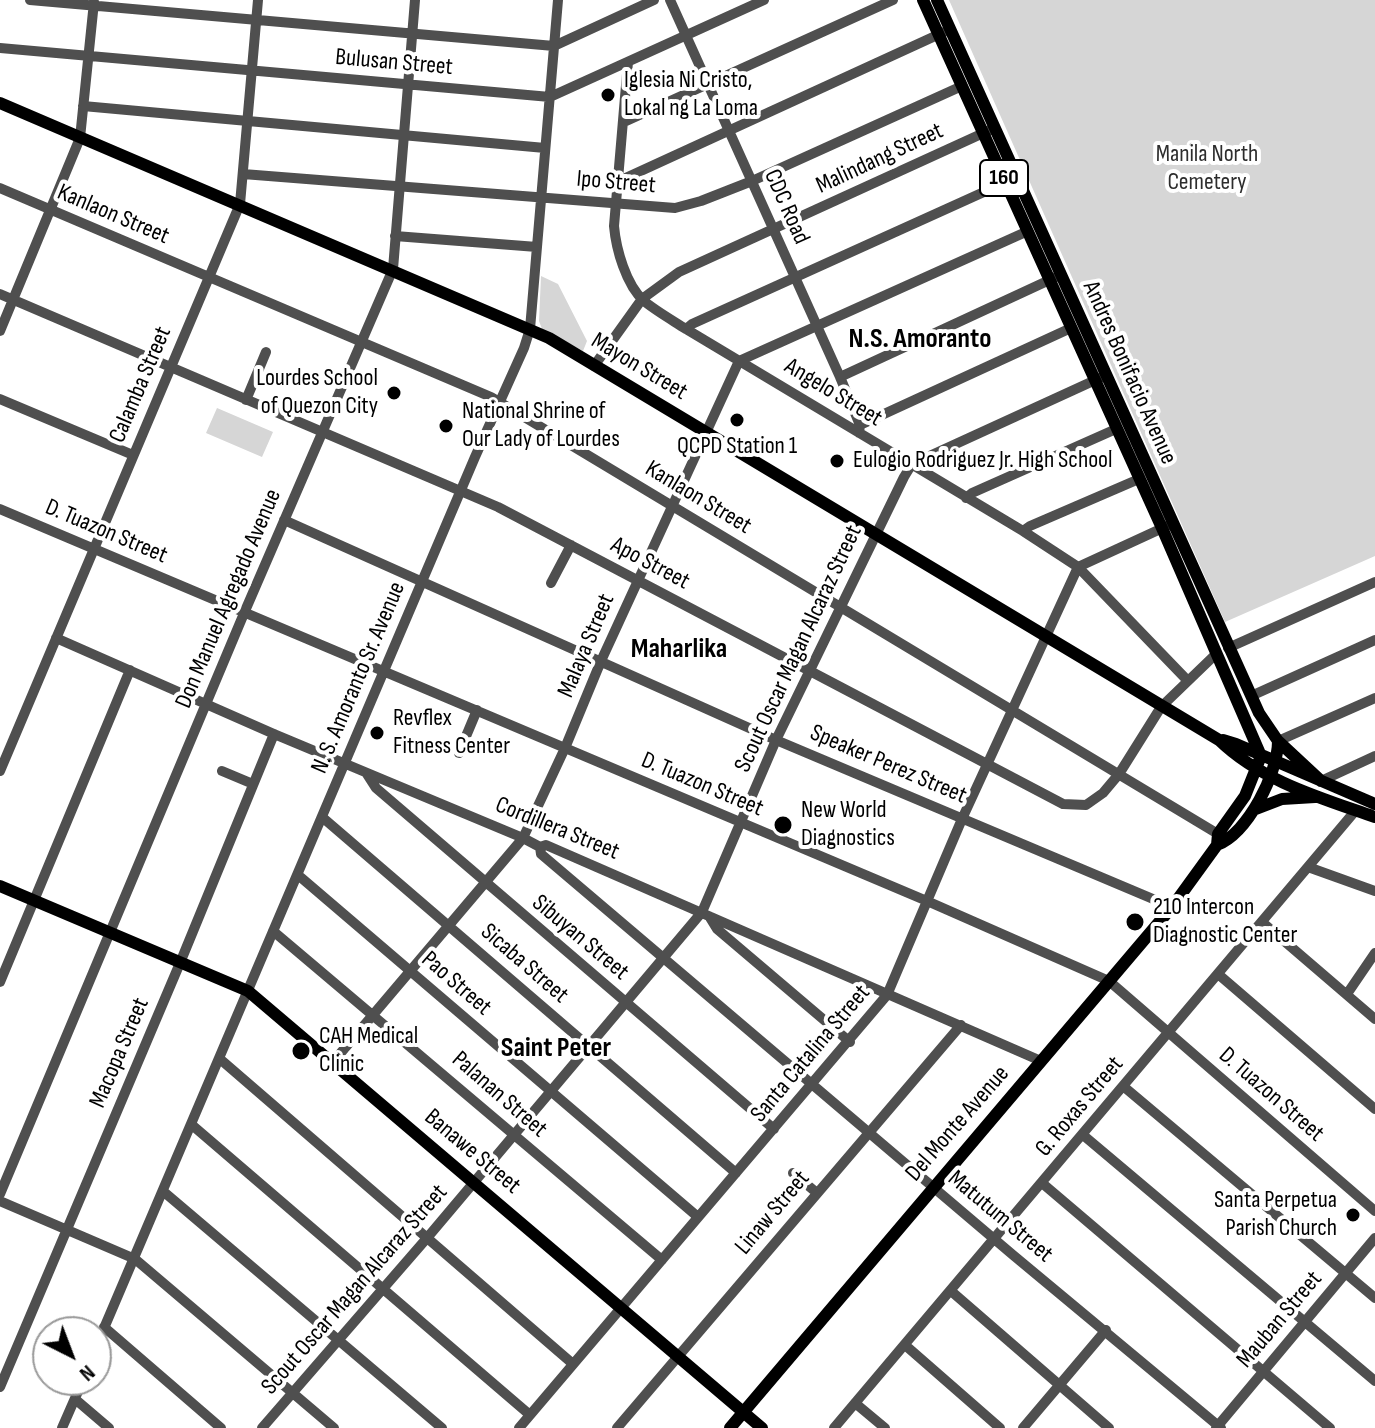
<!DOCTYPE html>
<style>
body{margin:0}
#map{position:relative;width:1375px;height:1428px;overflow:hidden;background:#fff;font-family:"Sofia Sans Condensed",sans-serif}
canvas{display:block}
.north{position:absolute;left:32px;top:1316px;width:80px;height:80px;box-sizing:border-box;background:#fff;border:2px solid #999;border-radius:50%;rotate:138deg;font-size:22px;font-weight:700;line-height:32px;text-align:center;color:#000}
.north::after{content:'';display:block;margin:auto;width:28px;height:36px;background:#000;clip-path:polygon(50% 0,100% 100%,50% 72%,0 100%)}
</style>
<div id="map">
<canvas width="1375" height="1428"></canvas>
<div class="north">N</div>
</div>
<script>
const g = document.querySelector('canvas').getContext('2d');
g.lineJoin = 'round';
function paint(path, color) {
  g.fillStyle = color;
  g.fill(path, 'evenodd');
}
function stroke(path, color, width, dash) {
  g.strokeStyle = color;
  g.lineWidth = width;
  g.lineCap = dash ? 'butt' : 'round';
  g.setLineDash(dash || []);
  g.stroke(path);
}
function label(font, color, halo, rows, align = 'center') {
  g.font = font + ' "Sofia Sans Condensed",sans-serif';
  g.lineWidth = 8;
  g.setLineDash([]);
  g.textBaseline = 'middle';
  g.strokeStyle = halo;
  g.fillStyle = color;
  for (const [text, x, y, turn = 0] of rows) {
    g.save();
    g.translate(x, y);
    g.rotate((+turn || 0) * Math.PI / 180);
    g.textAlign = isNaN(turn) ? turn : align;
    if (halo) g.strokeText(text, 0, 0);
    g.fillText(text, 0, 0);
    g.restore();
  }
}
paint(new Path2D(`
 M949,0H1375V556L1225,622Z
 M541,276L558,284L587,341L583,351L542,329L539,321Z
 M217,408L273,432L262,457L206,433Z`), '#d6d6d6');
stroke(new Path2D(`
 M30,0L554,46L654,0
 M670,0L840,377L860,425L859,433
 M0,48L550,97L764,0
 M628,62L614,226C616,249 626,285 644,301C656,311 672,320 686,329L1023,531L1078,567L1187,680
 M83,106L545,148
 M624,122L893,0
 M243,174L675,208L701,201L752,181L962,86
 M619,181L944,32
 M0,188L491,397L1218,834
 M395,236L537,247
 M0,294L498,507L1063,804L1086,805L1103,793L1119,774L1161,707L1216,654
 M686,329L692,324L1006,182
 M0,331L80,138L94,2
 M594,366L642,299L679,272L990,130
 M840,377L1056,277
 M0,399L133,455
 M246,400L266,352
 M860,425L1071,328
 M966,498L972,493L1116,429
 M0,509L927,901L1109,981L1375,1211
 M284,520L776,740L1172,907
 M1023,531L1030,526L1139,479
 M551,583L571,545
 M56,638L274,734L523,838L540,847L546,845L1041,1061
 M1228,648L1375,582
 M1251,696L1375,640
 M1278,741L1375,698
 M459,753L477,710
 M0,771L240,204L258,0
 M222,771L253,784
 M367,774L376,788L774,1129
 M1321,781L1375,756
 M322,817L736,1173
 M540,847L541,854L1013,1255L1221,1428
 M1308,867L1375,891
 M298,875L698,1217
 M709,916L717,929L850,1042
 M1262,922L1375,1019
 M273,931L662,1260
 M1218,974L1375,1109
 M0,982L130,670
 M1347,994L1375,953
 M220,1059L573,1364
 M333,1062L523,838L565,748L601,661L739,361L1028,231
 M1123,1086L1375,1298
 M192,1125L530,1415
 M1083,1135L1375,1381
 M793,1173L817,1193
 M1042,1183L1330,1428
 M164,1192L442,1428
 M0,1194L245,611L393,269L415,0
 M0,1201L135,1259L334,1428
 M951,1291L1109,1428
 M104,1327L221,1428
 M905,1345L1000,1428
 M96,1347L475,457L524,348L530,329L558,0
 M0,1387L180,963L274,734
 M75,1399L109,1428
 M855,1403L885,1428
 M62,1428L83,1380
 M262,1428L427,1238L702,912L776,740L904,477L912,464L1102,377
 M519,1428L887,995L962,819L1078,567L1167,526
 M617,1428L961,1025
 M834,1428L1356,810
 M1023,1428L1106,1330
 M1216,1428L1375,1238`), '#4f4f4f', 10);
stroke(new Path2D(`
 M923,0L1162,528L1261,756L1245,796L1218,834L1217,845
 M937,0L1259,713L1278,741L1321,781
 M0,103L549,338L1219,740C1261,781 1321,798 1375,817
 M1223,740L1236,744L1375,804
 M1256,809L1282,799L1315,797
 M0,886L248,991L762,1428
 M730,1428L1172,907L1217,845C1248,833 1278,773 1278,741`), '#000', 12);
for (const [x, y, r, color] of [
 [608,95,8,"#000"],
 [394,393,8,"#000"],
 [737,420,8,"#000"],
 [446,426,8,"#000"],
 [837,461,8,"#000"],
 [377,733,8,"#000"],
 [783,825,10,"#000"],
 [1135,922,10,"#000"],
 [301,1051,10,"#000"],
 [1353,1215,8,"#000"]
]) {
  const dot = new Path2D();
  dot.arc(x, y, r, 0, 2 * Math.PI);
  g.fillStyle = color;
  g.fill(dot);
  stroke(dot, '#fff', 3);
}
for (const [x, y, w] of [
 [1004,178,48]
]) {
  const box = new Path2D();
  box.roundRect(x - w / 2, y - 18, w, 36, 6);
  g.fillStyle = '#fff';
  g.fill(box);
  stroke(box, '#000', 2);
}
label('bold 22px', '#000', null, [
 ["160",1004,178]
]);
label('24px', '#000', '#fff', [
 ["Bulusan Street",394,63,5],
 ["Malindang Street",880,159,-25],
 ["Ipo Street",616,183,5],
 ["CDC Road",786,207,66],
 ["Kanlaon Street",113,215,23],
 ["Mayon Street",639,367,31],
 ["Andres Bonifacio Avenue",1129,373,66],
 ["Calamba Street",141,385,-67],
 ["Angelo Street",833,393,31],
 ["Kanlaon Street",698,498,31],
 ["D. Tuazon Street",106,532,23],
 ["Apo Street",650,564,28],
 ["Don Manuel Agregado Avenue",229,599,-67],
 ["Malaya Street",587,646,-67],
 ["Scout Oscar Magan Alcaraz Street",799,649,-65],
 ["N. S. Amoranto Sr. Avenue",359,678,-67],
 ["Speaker Perez Street",888,765,23],
 ["D. Tuazon Street",702,785,23],
 ["Cordillera Street",557,829,22],
 ["Sibuyan Street",580,938,40],
 ["Sicaba Street",524,964,41],
 ["Pao Street",456,984,41],
 ["Macopa Street",120,1053,-67],
 ["Santa Catalina Street",811,1054,-50],
 ["Palanan Street",499,1095,41],
 ["D. Tuazon Street",1271,1095,41],
 ["G. Roxas Street",1080,1107,-50],
 ["Del Monte Avenue",958,1124,-49],
 ["Banawe Street",472,1152,40],
 ["Linaw Street",773,1213,-50],
 ["Matutum Street",1000,1217,40],
 ["Scout Oscar Magan Alcaraz Street",355,1290,-49],
 ["Mauban Street",1280,1320,-50]
]);
label('24px', '#000', '#fff', [
 ["Iglesia Ni Cristo,",624,81],
 ["Lokal ng La Loma",624,109],
 ["Lourdes School",378,379,"right"],
 ["of Quezon City",378,407,"right"],
 ["National Shrine of",462,412],
 ["Our Lady of Lourdes",462,440],
 ["QCPD Station 1",737,447,"center"],
 ["Eulogio Rodriguez Jr. High School",853,461],
 ["Revflex",393,719],
 ["Fitness Center",393,747],
 ["New World",801,811],
 ["Diagnostics",801,839],
 ["210 Intercon",1153,908],
 ["Diagnostic Center",1153,936],
 ["CAH Medical",319,1037],
 ["Clinic",319,1065],
 ["Santa Perpetua",1337,1201,"right"],
 ["Parish Church",1337,1229,"right"]
], 'left');
label('24px', '#2d2d2d', '#fff', [
 ["Manila North",1207,155],
 ["Cemetery",1207,183]
]);
label('bold 28px', '#000', '#fff', [
 ["N.S. Amoranto",920,340],
 ["Maharlika",679,650],
 ["Saint Peter",556,1049]
]);
</script>
